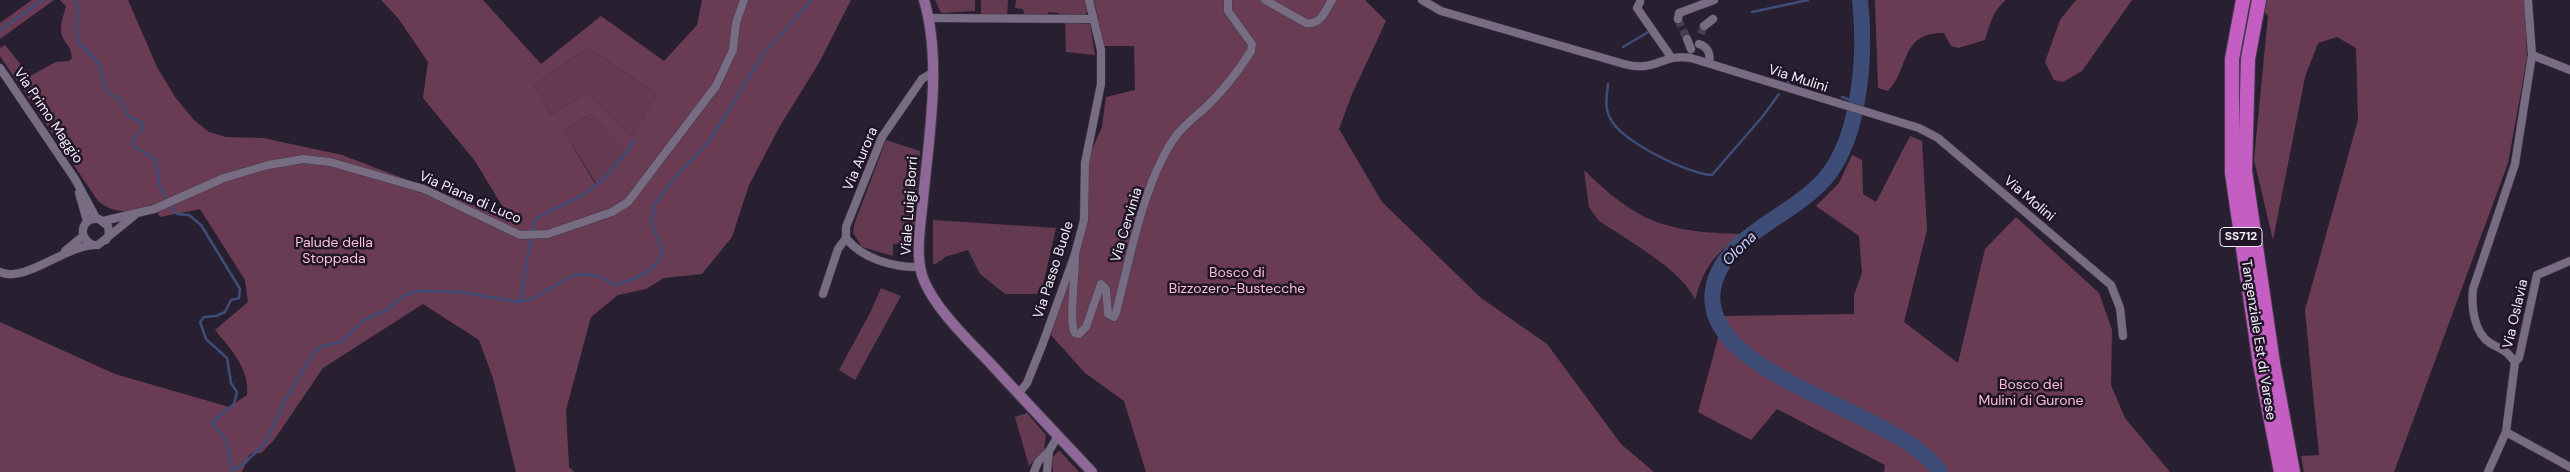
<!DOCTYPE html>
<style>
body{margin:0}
canvas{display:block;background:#281f31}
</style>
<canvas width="2570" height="472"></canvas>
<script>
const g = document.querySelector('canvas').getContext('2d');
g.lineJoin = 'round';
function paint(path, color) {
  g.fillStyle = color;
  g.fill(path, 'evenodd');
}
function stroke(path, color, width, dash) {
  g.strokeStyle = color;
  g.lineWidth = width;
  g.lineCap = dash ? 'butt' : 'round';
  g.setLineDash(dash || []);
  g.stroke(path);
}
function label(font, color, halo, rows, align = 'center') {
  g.font = font + ' "DM Sans",sans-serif';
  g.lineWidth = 5;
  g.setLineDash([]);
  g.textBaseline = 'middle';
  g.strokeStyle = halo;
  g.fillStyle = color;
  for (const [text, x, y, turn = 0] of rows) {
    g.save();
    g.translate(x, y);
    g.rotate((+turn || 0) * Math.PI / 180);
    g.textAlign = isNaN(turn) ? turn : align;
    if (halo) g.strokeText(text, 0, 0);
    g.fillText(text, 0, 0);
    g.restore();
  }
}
paint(new Path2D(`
 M935,0H975V11L941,13Z
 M981,0H1008L1007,14H981Z
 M1016,0H1086L1088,11L1085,15H1059L1058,13L1049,12L1047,15L1024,14L1023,9L1015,8Z
 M1065,22L1090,24L1095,55L1066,52Z
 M588,47L657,94L632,137L587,93L551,115L534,85Z
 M591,114L631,154L597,185L563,130Z
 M886,140L920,151L914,243L893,244V256L862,247L853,233L854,225Z
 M1584,170C1638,223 1666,232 1741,234C1714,256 1704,266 1695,300C1683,270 1625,239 1598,220L1589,207Z
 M933,220L1056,228L1041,294H1005L980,274L968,250L945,257L942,260L933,265Z
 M881,288L901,296L855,380L839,370L870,313Z
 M1027,413L1046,435L1044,450L1029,466L1015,417Z
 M1059,450L1079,472H1053L1052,458Z`), '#633a4f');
paint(new Path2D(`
 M32,0H54L0,39V23Z
 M60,0H128L157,67L175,97L194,120L209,132L226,137L263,138L342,155L510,219L475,161L423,98L428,62L398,18L381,0H483L541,64L601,16L664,61L697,25L702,0H851L820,61L780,126L749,185L732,237L702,274L664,278L646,289L618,295L591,317L566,410L569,467L574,472H516L493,378L479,340L423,304L323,368L274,440L261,453L250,454L242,472H0V322L115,374L229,407L247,395C250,369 230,348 215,330L248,302L245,280L200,209L160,217L152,204C132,213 115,215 98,201L0,56V48L5,45L30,76L56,62L69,61L72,58C71,45 66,45 62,36C59,26 64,15 66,6ZM588,47L657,94L632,137L587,93L551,115L534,85ZM591,114L630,154L596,185L563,130Z
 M1094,0H1365L1386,21L1352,94L1339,129L1382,202L1481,298L1547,344L1621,444L1654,472H1146L1124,401L1085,373L1051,335L1079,230L1087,161L1102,127L1106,97L1135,90L1134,46H1104Z
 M1875,0H2006C1993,10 1990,24 1985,40L1958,48L1951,46L1944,33C1900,32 1910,68 1888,91L1878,88Z
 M2076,0H2132L2082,71L2063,82L2054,80L2045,62L2060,20Z
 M2254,0H2525L2527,58L2508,163L2394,472H2304L2301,456L2319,455L2305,310L2358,120L2356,48L2337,37L2318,43L2305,77L2273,240L2254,160L2268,16Z
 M1910,136L1922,141L1927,230L1904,322L1958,363L1985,249L2016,217L2099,293L2112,330L2111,385L2125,418L2170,472H1884L1885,465L1777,409L1751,440L1698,412L1724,316L1854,314V295L1862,273L1859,236L1816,206L1839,183L1852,155L1862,160L1863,194L1876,202Z`), '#6a3c54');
stroke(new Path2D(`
 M75,0L78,8L76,31L79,43L98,62L107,92L121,100L128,116L141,122L143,129L133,140L134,147L155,159L160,187L172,208L177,214L189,215L201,225L240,289L239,298L231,300L225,312L216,316L204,317L200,322L206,339L227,358L231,383L237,392L234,404L212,422L227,442L232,471
 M1752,12L1808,0
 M0,30L43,0
 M1623,47L1650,31
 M1787,83L1796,80L1823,90
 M1608,84C1607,95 1604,107 1610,118C1621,141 1687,174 1712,175L1763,116L1779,94
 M1842,97L1855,102
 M532,234L534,221C551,207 571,204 588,191C608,178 622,158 635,140
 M520,301L531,238
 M232,471L245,463L265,443L284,402L314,352L320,347L343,341L362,321L387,310L403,296L417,291L460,292L518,302L532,299L572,276L580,274L599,276L614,285C635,279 654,274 663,252L651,223L655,204L674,179L710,140L764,53L812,0`), '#3e4d77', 2.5);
stroke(new Path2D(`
 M1860,0C1866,55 1861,146 1818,186C1785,219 1722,238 1713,289C1699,378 1898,409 1940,472`), '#3e4d77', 16);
stroke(new Path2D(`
 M1678,19L1687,39
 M1701,34L1704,26`), '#473e4f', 8, [8, 4]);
const street = new Path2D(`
 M1265,0L1306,23C1321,25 1325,11 1332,0
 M1422,0L1441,11L1624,64C1656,73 1662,53 1691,58L1919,128L1938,138L2111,285L2120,308L2123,336
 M1640,2L1637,8L1671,57
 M929,18L1093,19
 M1678,19L1679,13L1714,0
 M1704,26L1713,19
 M1687,39L1691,49
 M1699,44C1708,47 1711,54 1709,63
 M2532,55L2570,70
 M0,68L75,179L96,218
 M79,193L87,221
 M103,221L154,209L224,178L268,165L303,159L330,162L424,189L520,235L548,234L612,212L628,202L716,86L733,50L736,23L744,0
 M91,244C77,236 82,217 99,219L108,226L109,234L106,240
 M65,251L83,236
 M1075,254C1076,270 1068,324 1075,333L1079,334L1086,327L1101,284L1106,289L1108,314L1114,317L1116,313C1129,261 1143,185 1173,140C1182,126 1194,118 1205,108C1222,92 1239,70 1251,51L1252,44L1228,11V0
 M921,267C895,268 862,259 846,238V227L882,137L922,79L932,73
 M0,272C26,284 67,243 98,245L135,215
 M823,294L838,249L846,238
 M2515,362L2519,358L2537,275L2570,261
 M1018,394L1027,383L1043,343L1075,254L1084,220L1085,163L1101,84V50L1089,0
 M2506,432L2570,467
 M1034,472L1038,462L1049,451
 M1047,472L1049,451L1058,436
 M2488,472L2506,432L2515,362C2505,349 2504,351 2490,343C2474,333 2471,306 2473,289L2515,164L2532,55L2528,0`);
const secondary = new Path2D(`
 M924,0C942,60 929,137 923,199C921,223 915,251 922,275C932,306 969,341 991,364C1024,400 1058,436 1092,472`);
const highway = new Path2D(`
 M2243,0L2232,59V173L2260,364L2281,472
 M2259,0L2248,59L2245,171L2273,363L2293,472`);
stroke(street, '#433b4a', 9);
stroke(secondary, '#433b4a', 12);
stroke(highway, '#433b4a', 16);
stroke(street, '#776c82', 8);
stroke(secondary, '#8e6896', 10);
stroke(highway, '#c55ec3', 14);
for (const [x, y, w] of [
 [2241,237,42]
]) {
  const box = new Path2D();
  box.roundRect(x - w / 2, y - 9.5, w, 19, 4);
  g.fillStyle = '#1f1527';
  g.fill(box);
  stroke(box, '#f5eefb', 1);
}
label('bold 12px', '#f5eefb', null, [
 ["SS712",2241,237]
]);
label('14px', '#f5eefb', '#1f1527', [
 ["Via Mulini",1798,79,18],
 ["Via Primo Maggio",48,116,56],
 ["Via Aurora",861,159,-67],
 ["Via Piana di Luco",470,198,24],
 ["Via Molini",2029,199,40],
 ["Viale Luigi Borri",910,206,-86],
 ["Via Cervinia",1127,225,-73],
 ["Via Passo Buole",1054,270,-72],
 ["Via Oslavia",2516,314,-77],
 ["Tangenziale Est di Varese",2258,340,81]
]);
label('14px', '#fdbedc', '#1f1527', [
 ["Palude della",334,243],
 ["Stoppada",334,259],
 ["Bosco di",1237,273],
 ["Bizzozero-Bustecche",1237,289],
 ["Bosco dei",2031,385],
 ["Mulini di Gurone",2031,401]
]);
label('italic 15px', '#c3d4fe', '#1f1527', [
 ["Olona",1740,249,-45]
]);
</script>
